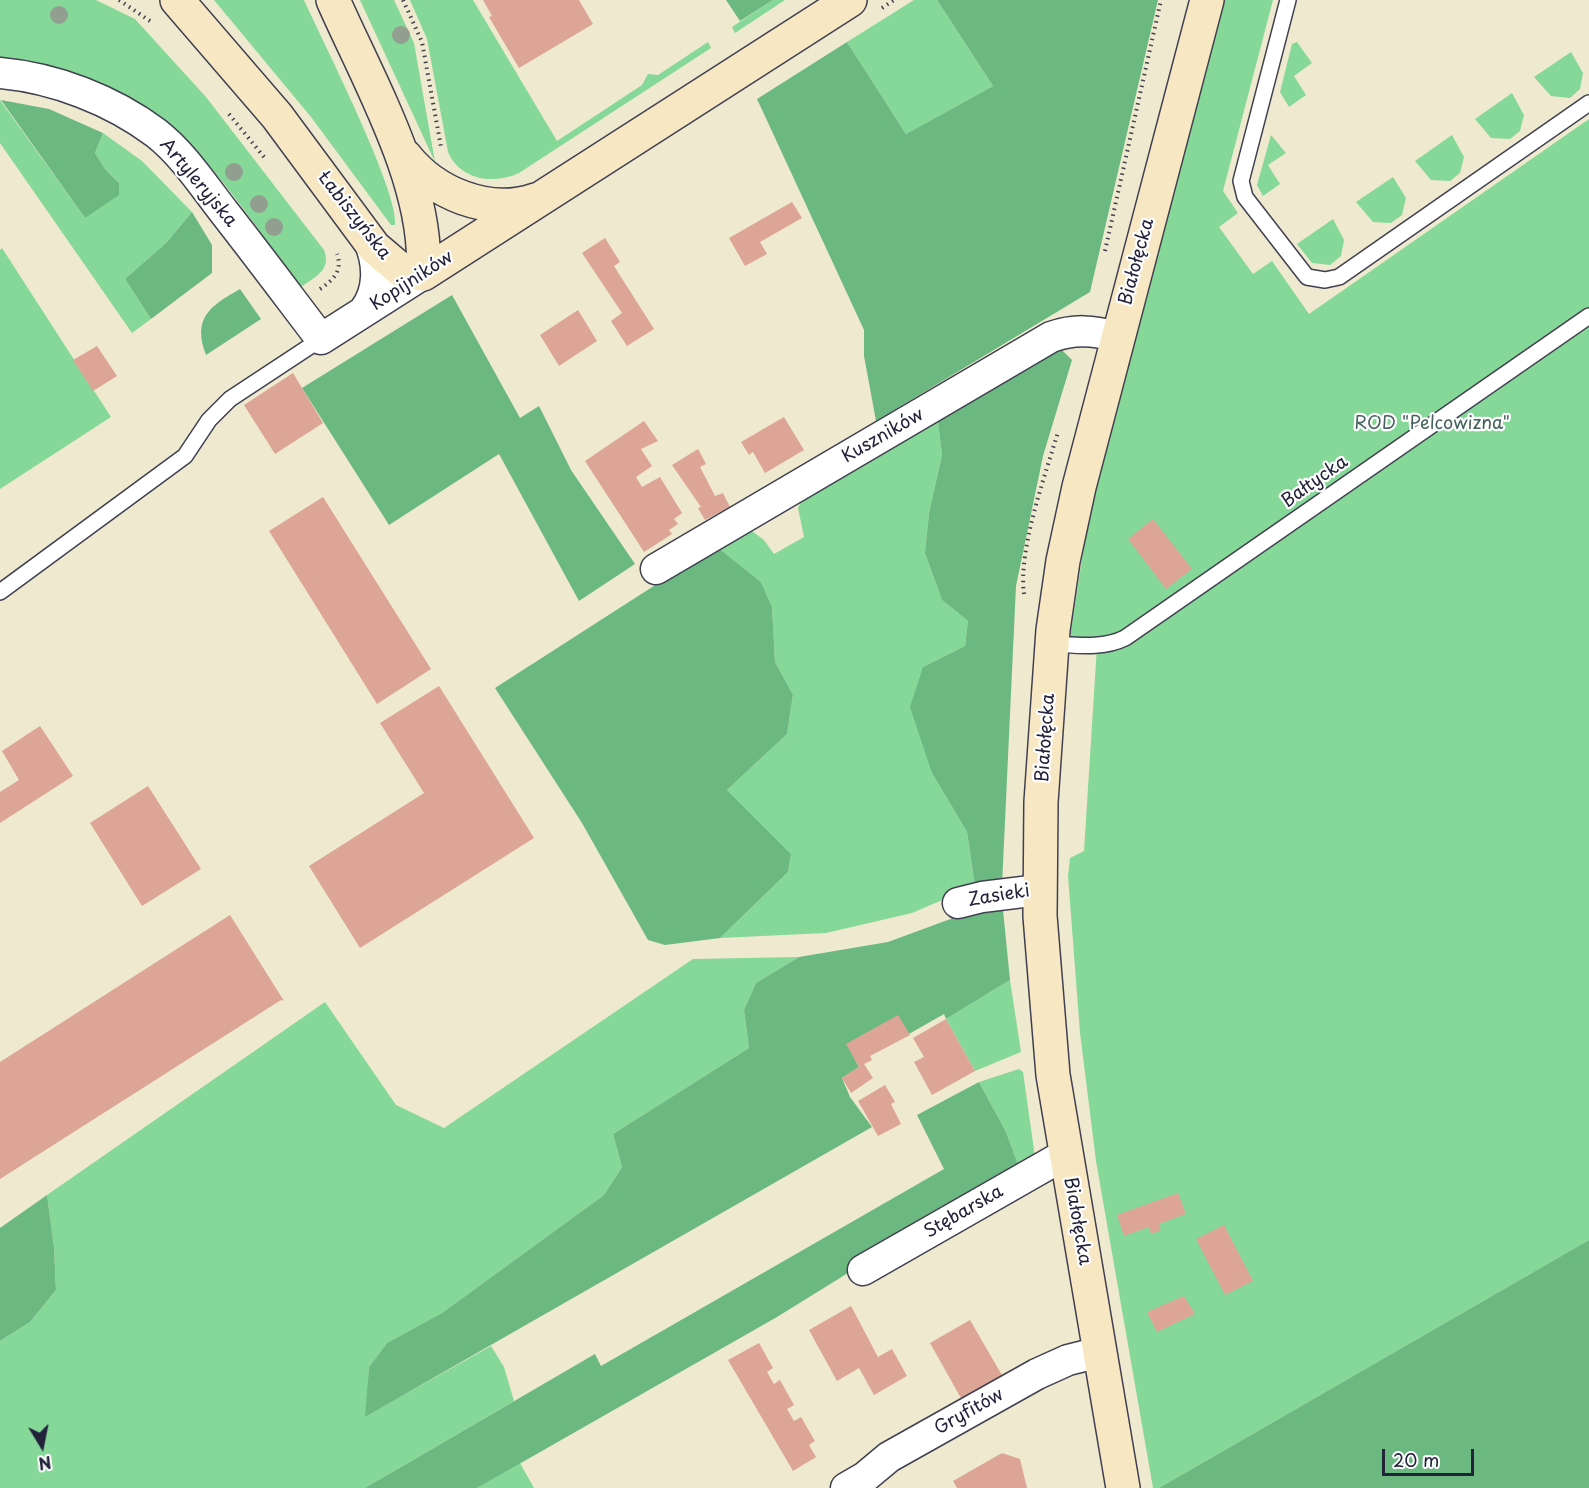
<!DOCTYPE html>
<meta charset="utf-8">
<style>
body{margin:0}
#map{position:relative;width:1589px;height:1488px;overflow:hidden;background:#efe9cf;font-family:"Playpen Sans",sans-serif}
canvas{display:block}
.north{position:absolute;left:12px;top:1416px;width:60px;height:60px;-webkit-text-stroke:4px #fff;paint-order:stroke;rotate:170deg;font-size:16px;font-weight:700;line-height:24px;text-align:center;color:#22223b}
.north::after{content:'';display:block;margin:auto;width:21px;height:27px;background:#22223b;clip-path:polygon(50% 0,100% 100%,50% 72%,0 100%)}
.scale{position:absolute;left:1382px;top:1449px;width:92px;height:27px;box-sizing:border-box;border:3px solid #22223b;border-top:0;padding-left:8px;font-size:18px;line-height:21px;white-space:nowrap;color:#22223b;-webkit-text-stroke:4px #fff;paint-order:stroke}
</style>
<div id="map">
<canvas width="1589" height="1488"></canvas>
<div class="north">N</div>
<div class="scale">20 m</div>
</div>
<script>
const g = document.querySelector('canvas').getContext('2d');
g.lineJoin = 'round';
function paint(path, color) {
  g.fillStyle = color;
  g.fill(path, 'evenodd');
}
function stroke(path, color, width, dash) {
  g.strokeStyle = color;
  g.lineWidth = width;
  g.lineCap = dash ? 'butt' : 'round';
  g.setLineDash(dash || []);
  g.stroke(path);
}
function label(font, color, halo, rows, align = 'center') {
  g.font = font + ' "Playpen Sans",sans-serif';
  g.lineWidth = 4.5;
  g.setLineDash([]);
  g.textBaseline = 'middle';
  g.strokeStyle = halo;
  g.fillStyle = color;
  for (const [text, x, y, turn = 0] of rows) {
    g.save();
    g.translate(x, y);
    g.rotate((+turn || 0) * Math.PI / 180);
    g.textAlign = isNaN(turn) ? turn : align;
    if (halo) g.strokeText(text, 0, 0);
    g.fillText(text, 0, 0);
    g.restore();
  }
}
paint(new Path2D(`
 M0,0H96L135,19L206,97L324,250C332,270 315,277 301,287C267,243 230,186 191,146C141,95 71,65 0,57Z
 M214,0H304C321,38 400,193 395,225H391L311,117Z
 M360,0H394L414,43L435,162Z
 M410,0H473L557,141L642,85L648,74L658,75L708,42L711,48L519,173C493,185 460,180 448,152L427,39Z
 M773,0H785L735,33L732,27Z
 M914,0H937L993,86L906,134L847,42Z
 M1223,0H1273L1223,191L1238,213L1219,227L1253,274L1272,261L1309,314L1589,119V1240L1159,1488H1153L1096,1161L1080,1033L1068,876L1070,858L1084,851L1097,646L1069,644L1085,539L1095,489Z
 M1297,42L1312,63L1294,76L1306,95L1289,107L1280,92L1292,44Z
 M1571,52L1583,73L1580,89L1570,98L1551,96L1534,77Z
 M1512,93L1524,115L1520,131L1510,139L1491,138L1475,119Z
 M0,100L85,218L119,183L105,169L95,153L103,133L142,161L192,212L167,242L125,279L151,319L132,333L0,143Z
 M1271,135L1286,153L1268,165L1280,184L1263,196L1257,185Z
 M1452,135L1464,157L1460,173L1450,181L1431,180L1415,161Z
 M1393,177L1406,198L1402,215L1391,223L1373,222L1356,202Z
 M1333,219L1344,240L1341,256L1330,265L1312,263L1297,244Z
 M2,248L111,417L0,489V250Z
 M937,414L942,455L929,513L925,553L942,600L968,621L965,646L923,667L932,773L967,832L975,886L912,913L826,933L720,938L788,872L791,854L727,790L787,734L793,695L775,662L772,607L761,582L716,546L752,531L764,540L774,554L804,537L798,508L803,497Z
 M799,957L756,983L744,1010L749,1048L613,1134L622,1167L604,1195L442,1313L387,1343L369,1367L366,1416L491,1346L504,1367L514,1401L365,1488H0V1341L30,1322L56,1290L54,1247L47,1195L325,1002L396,1105L444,1128L693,959Z
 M1010,980L1021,1052L975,1071L946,1019Z
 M1019,1069L1023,1072L1035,1157L1019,1167L1006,1132L979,1082Z
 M520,1463L534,1488H477Z`), '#86d899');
paint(new Path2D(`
 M726,0H773L740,21Z
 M937,0H1158L1090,292L876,421L864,356V330L757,99L847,42L906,134L993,86Z
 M1,100L49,109L103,133L95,153L105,169L119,183V195L85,218Z
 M192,212L212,245V273L151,319L125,279L167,242Z
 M240,289L261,319L206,355C192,318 210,306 240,289Z
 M452,295L520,418L539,406L571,470L635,564L579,601L499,454L389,525L302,388Z
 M1062,350L1072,360L1043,456L1016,586L1002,885L975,886L967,832L932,773L910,707L923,667L965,646L968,621L942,600L925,553L929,513L942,455L937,414L1043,352Z
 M716,546L761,582L772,607L775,662L793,695L787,734L727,790L791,854L788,872L720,938L665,945L648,940L582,823L495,688Z
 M1002,900L1010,980L946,1019L944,1014L909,1034L898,1016L847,1044L859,1067L842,1078L850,1097L872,1127L365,1417L369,1367L387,1343L442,1313L604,1195L622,1167L613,1134L749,1048L744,1010L756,983L799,957L888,942Z
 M979,1082L1006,1132L1019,1167L777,1317L477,1488H365L595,1354L601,1366L944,1169L917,1115Z
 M47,1195L54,1247L56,1290L30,1322L0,1341V1228Z
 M1589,1240V1488H1159Z`), '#6cb881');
paint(new Path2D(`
 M483,0H579L593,24L519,68L489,17L492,16Z
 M792,202L802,218L760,242L767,254L745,266L729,238Z
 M605,238L620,262L614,266L654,329L627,346L611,321L622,313L582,253Z
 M578,310L597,341L559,366L540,335Z
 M97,346L117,376L93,391L73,360Z
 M293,373L323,423L275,454L244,405Z
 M784,417L804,450L765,473L753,452L749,455L741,442Z
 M644,421L658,441L641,449L652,466L636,477L642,487L660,477L682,513L674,519L678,524L669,530L672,534L644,552L585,461Z
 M698,449L706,464L700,467L715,496L723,493L730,507L705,520L698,508L701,507L672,465Z
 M323,497L431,669L377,704L269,531Z
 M1153,519L1192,569L1166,589L1128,539Z
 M439,686L534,838L360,948L309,866L424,793L380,723Z
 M40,726L73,776L0,823V792L19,780L2,751Z
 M148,786L201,869L142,906L90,823Z
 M230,915L284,1001L281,1000L0,1179V1062Z
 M898,1015L910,1035L870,1056L872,1060L864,1064L873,1078L851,1093L842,1078L859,1067L846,1044Z
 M946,1019L975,1071L932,1095L914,1062L924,1057L913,1038Z
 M885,1085L895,1102L891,1104L901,1124L878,1136L858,1101Z
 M1178,1193L1186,1214L1159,1224L1161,1230L1151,1234L1149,1227L1124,1236L1117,1215Z
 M1224,1225L1253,1281L1225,1295L1196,1239Z
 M1184,1296L1195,1314L1157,1332L1147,1312Z
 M851,1306L878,1357L892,1349L907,1376L874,1395L859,1368L837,1381L809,1330Z
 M970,1320L1003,1377L962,1400L930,1343Z
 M759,1343L773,1368L767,1372L774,1384L780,1380L794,1405L787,1409L794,1421L801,1417L815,1441L809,1445L816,1457L793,1471L728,1360Z
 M1002,1453L1020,1459L1027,1488H957L953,1481Z`), '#dca596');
const lane = new Path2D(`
 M1288,0L1241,181L1245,197L1307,277L1325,280L1339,277L1589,103
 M0,592L185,456L209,420L230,399L321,339
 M1052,644C1076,645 1103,649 1125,638L1589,316`);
const street = new Path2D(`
 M0,73C55,78 112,100 156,133C183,154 203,185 224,212C257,254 289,297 321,339L423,274
 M364,311C380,290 379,263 368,239
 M656,569L1051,337C1074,329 1093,330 1117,337
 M958,903L982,897L1039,890
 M863,1270L1066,1154
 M846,1488L865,1477L889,1457L1037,1374L1068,1360L1100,1352`);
const secondary = new Path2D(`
 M177,0L277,116L374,247L401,270L423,274
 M333,0C368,80 430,186 423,274
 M405,156C434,193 488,216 535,200
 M423,274L850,0
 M1123,1488L1053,1075L1040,916L1041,802L1053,630L1063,561L1079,487L1207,0`);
stroke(lane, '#414051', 18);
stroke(street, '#414051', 33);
stroke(secondary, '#414051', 36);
stroke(new Path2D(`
 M119,0L153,23
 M403,0L422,42L441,147
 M882,8L894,0
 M229,114L264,157
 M1105,251L1161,0
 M320,289C333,280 343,271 337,254
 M1024,594C1018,550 1045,476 1058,432`), '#414051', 4, [1.5, 4.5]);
stroke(lane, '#fff', 15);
stroke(street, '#fff', 30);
stroke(secondary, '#f7e8c3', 33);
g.fillStyle = '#929f90';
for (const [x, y] of [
 [59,15],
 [401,35],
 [234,172],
 [259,204],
 [274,227]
]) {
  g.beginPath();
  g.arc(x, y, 9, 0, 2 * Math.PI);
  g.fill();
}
label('18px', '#22223b', '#fff', [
 ["Artyleryjska",198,183,50],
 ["Łabiszyńska",354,216,52],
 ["Białołęcka",1137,262,-75],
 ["Kopijników",412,281,-33],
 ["Kuszników",883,436,-30],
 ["Bałtycka",1315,482,-35],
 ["Białołęcka",1046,738,-86],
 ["Zasieki",999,896,-9],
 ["Stębarska",964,1212,-30],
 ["Białołęcka",1077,1221,80],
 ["Gryfitów",969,1412,-29]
]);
label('18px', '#45625c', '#fff', [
 ["ROD \"Pelcowizna\"",1432,424]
]);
</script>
